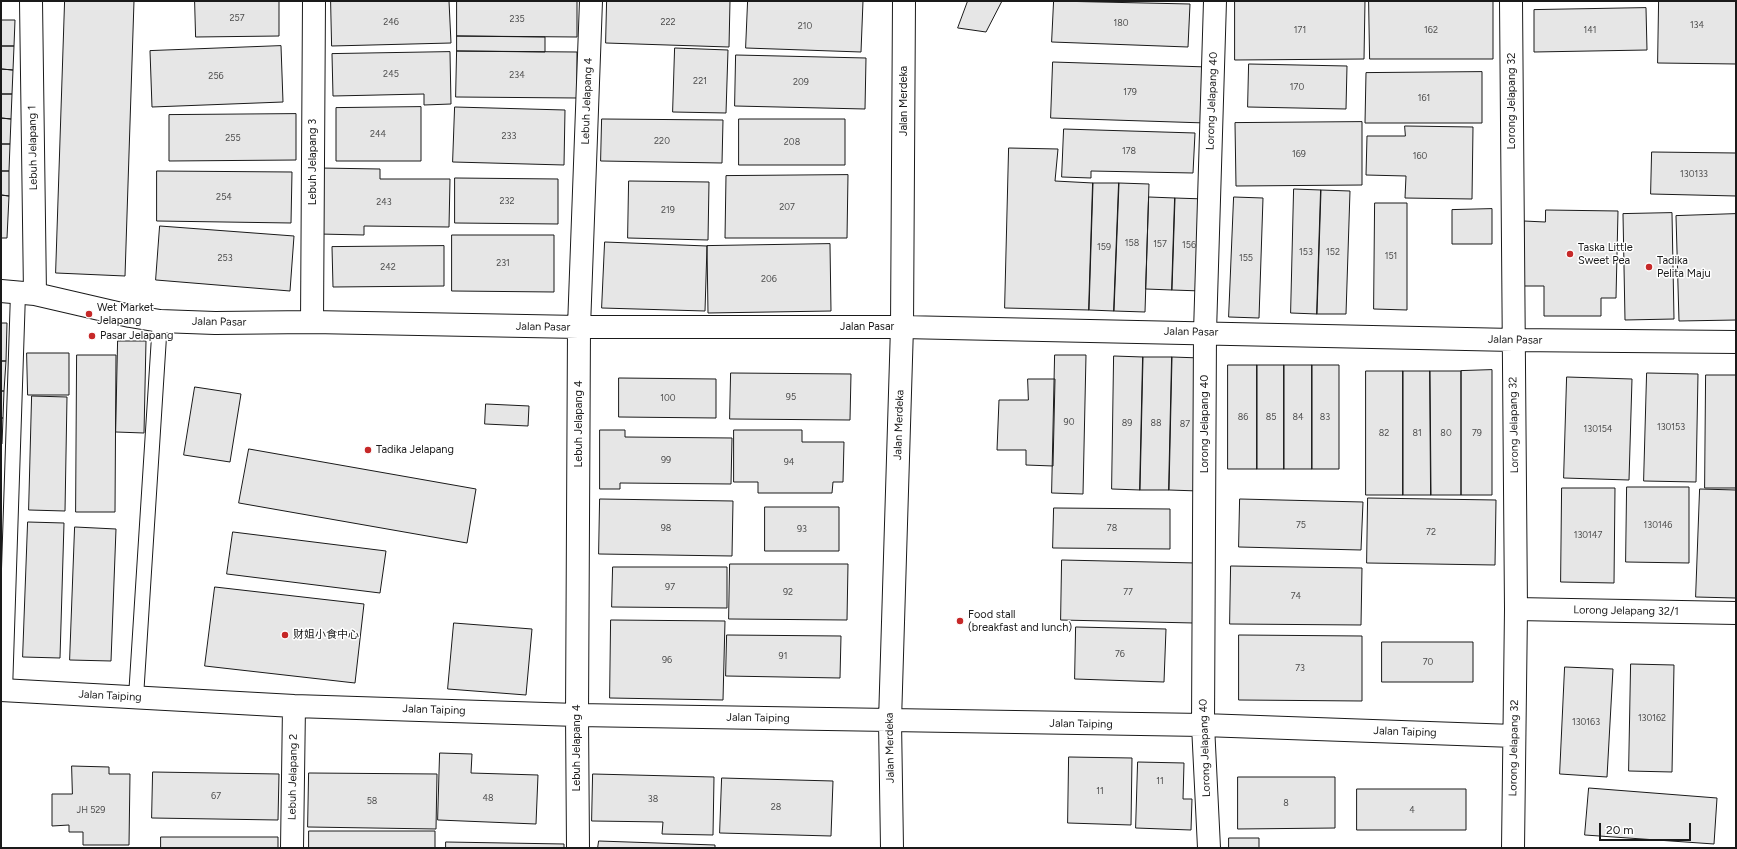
<!DOCTYPE html>
<meta charset="utf-8">
<style>
body{margin:0}
#map{position:relative;width:1737px;height:849px;overflow:hidden;background:#fff;font-family:Figtree,sans-serif}
canvas{display:block}
.frame{position:absolute;inset:0;border:2px solid #1a1a1a;pointer-events:none}
.scale{position:absolute;left:1599px;top:823px;width:92px;height:18px;box-sizing:border-box;border:2px solid #1a1a1a;border-top:0;padding-left:5px;font-size:12px;line-height:14px;white-space:nowrap;color:#1a1a1a;-webkit-text-stroke:3px #fff;paint-order:stroke}
</style>
<div id="map">
<canvas width="1737" height="849"></canvas>
<div class="frame"></div>
<div class="scale">20 m</div>
</div>
<script>
const g = document.querySelector('canvas').getContext('2d');
g.lineJoin = 'round';
function paint(path, color) {
  g.fillStyle = color;
  g.fill(path, 'evenodd');
}
function stroke(path, color, width, dash) {
  g.strokeStyle = color;
  g.lineWidth = width;
  g.lineCap = dash ? 'butt' : 'round';
  g.setLineDash(dash || []);
  g.stroke(path);
}
function label(font, color, halo, rows, align = 'center') {
  g.font = font + ' Figtree,"Noto Sans SC",sans-serif';
  g.lineWidth = 3;
  g.setLineDash([]);
  g.textBaseline = 'middle';
  g.strokeStyle = halo;
  g.fillStyle = color;
  for (const [text, x, y, turn = 0] of rows) {
    g.save();
    g.translate(x, y);
    g.rotate((+turn || 0) * Math.PI / 180);
    g.textAlign = isNaN(turn) ? turn : align;
    if (halo) g.strokeText(text, 0, 0);
    g.fillText(text, 0, 0);
    g.restore();
  }
}
const building = new Path2D(`
 M65,1H134L125,276L56,273Z
 M195,1H279V36L196,37Z
 M331,1H449L451,43L332,46Z
 M457,1H577V37L457,36Z
 M607,1H730L729,47L606,43Z
 M748,1H863L861,52L746,48Z
 M968,1H1002L986,32L958,28Z
 M1054,1L1190,4L1188,47L1052,42Z
 M1235,1H1365L1364,59L1235,60Z
 M1369,1H1493V59H1370Z
 M1659,1H1736V64L1658,63Z
 M1646,8L1647,50L1534,52V10Z
 M1,20H15L14,46H1Z
 M457,36L545,37V52L457,51Z
 M1,46H14L13,70L1,69Z
 M281,46L283,102L152,107L150,51Z
 M675,48L728,50L726,113L673,112Z
 M457,51L577,52V98L456,97Z
 M450,52L451,104L424,105V94L333,96L332,54Z
 M736,55L866,58L865,109L735,106Z
 M1053,62L1208,67L1206,123L1051,118Z
 M1249,64L1347,66L1346,109L1248,107Z
 M1,69L13,70L12,94H1Z
 M1482,72V123H1365L1366,73Z
 M1,94H12L11,119L1,118Z
 M421,107V161H336V108Z
 M455,107L565,110L564,165L453,162Z
 M296,114V160L169,161V115Z
 M1,118L11,119L10,144H1Z
 M602,119L723,120L722,163L601,161Z
 M739,119H845V165H739Z
 M1362,122V185L1236,186L1235,123Z
 M1405,126L1473,127L1472,199L1405,198L1406,176L1366,175L1367,136H1405Z
 M1064,129L1195,133L1193,173L1091,171V178L1062,177Z
 M1,144H10L9,171H1Z
 M1009,148L1058,149L1055,181L1093,183L1089,310L1005,308Z
 M1652,152L1736,153V196L1651,194Z
 M320,168L380,169V179H450L449,227L364,226V235L319,234Z
 M1,171H9V196L1,195Z
 M157,171L292,172L291,223L157,221Z
 M848,175L847,238H725L726,176Z
 M455,178L558,179V224L455,223Z
 M629,181L709,182L708,240L628,238Z
 M1093,183H1119L1114,311L1089,310Z
 M1119,183L1149,184L1145,312L1114,311Z
 M1294,189L1321,190L1317,314L1291,313Z
 M1321,190L1350,191L1346,314H1317Z
 M1,195L9,196L7,238H1Z
 M1149,197L1175,198L1172,290L1146,289Z
 M1234,197L1263,198L1259,318L1229,317Z
 M1175,198L1205,199L1202,291L1172,290Z
 M1375,203H1407V310L1374,309Z
 M1492,209V244H1452V210Z
 M1546,210L1618,211L1616,298H1601V316H1544V286H1523L1524,221L1545,222Z
 M1672,213L1674,319L1625,320L1623,214Z
 M1736,214V320L1679,321L1676,216Z
 M160,226L294,236L290,291L156,280Z
 M452,235H554V292L452,291Z
 M605,242L707,246L705,311L602,308Z
 M830,244L831,311L708,313L707,246Z
 M444,246V286L333,287L332,247Z
 M1,323H7L6,361H1Z
 M118,341H146L144,433L116,432Z
 M27,353H69V395H28Z
 M77,355H116L115,512H76Z
 M1055,355H1086L1083,494L1052,493Z
 M1114,356L1143,357L1140,490L1112,489Z
 M1143,357H1172L1169,490H1140Z
 M1172,357L1201,358L1199,491L1169,490Z
 M1,361H6L4,391H1Z
 M1228,365H1257V469H1228Z
 M1257,365H1284V469H1257Z
 M1284,365H1312V469H1284Z
 M1312,365H1339V469H1312Z
 M1492,370V495H1461V371Z
 M1366,371H1403V495H1366Z
 M1403,371H1430L1431,495H1403Z
 M1430,371H1461V495H1431Z
 M731,373L851,374L850,420L730,419Z
 M1647,373L1698,374L1696,482L1644,481Z
 M1706,375H1736V488H1705Z
 M1567,377L1632,379L1629,480L1564,478Z
 M619,378L716,379V418L619,417Z
 M1028,379H1055L1053,466L1026,465V450H997L999,400H1028Z
 M195,387L241,394L230,462L184,455Z
 M1,391H4L3,418H1Z
 M32,396L67,397L65,511L29,510Z
 M486,404L529,406L528,426L485,424Z
 M1,418H3L2,444H1Z
 M600,430H625V437L732,438L731,484L620,483V489H600Z
 M734,430H802V442H844L843,482H833L832,493H758V482H734Z
 M249,449L476,489L467,543L239,503Z
 M1627,487H1689V563L1626,562Z
 M1562,488H1615L1614,583L1561,582Z
 M1700,489L1736,490V598L1696,597Z
 M1368,498L1496,500L1495,565L1367,563Z
 M600,499L733,501L732,556L599,554Z
 M1240,499L1363,502L1361,550L1239,547Z
 M765,507H839V551H765Z
 M1054,508L1170,509V549L1053,548Z
 M28,522L64,523L60,658L23,657Z
 M75,527L116,529L111,661L70,660Z
 M233,532L386,551L380,593L227,574Z
 M1062,560L1196,563L1194,623L1061,620Z
 M730,564H848L847,620L729,619Z
 M1231,566L1362,568L1361,625L1230,624Z
 M613,567H727V608L612,607Z
 M215,587L364,604L355,683L205,666Z
 M611,620L725,621L723,700L610,698Z
 M454,623L532,629L526,695L448,689Z
 M1076,627L1166,629L1164,682L1075,679Z
 M727,635L841,636L840,678L726,676Z
 M1239,635L1362,636V701L1239,700Z
 M1382,642H1473V682H1382Z
 M1631,664L1674,665L1672,772L1629,771Z
 M1565,667L1613,669L1607,777L1560,774Z
 M440,753L472,754L471,773L538,775L536,824L438,820Z
 M1069,757L1132,758L1131,825L1068,823Z
 M1138,762L1184,763L1183,799H1192L1191,830L1136,828Z
 M72,766L109,767V774H130L129,845H83V832H69V825L52,826V794H72Z
 M153,772L279,774L278,820L152,818Z
 M309,773L437,774L436,829L308,827Z
 M593,774L714,777L713,835L662,834L663,822L592,821Z
 M1238,777H1335V828L1238,829Z
 M722,778L833,781L831,836L720,833Z
 M1589,788L1717,798L1714,844L1585,835Z
 M1357,789H1466V830H1357Z
 M309,831H435V848H309Z
 M161,837H278V848H161Z
 M1229,838H1259V848H1229Z
 M599,841L715,845V848H598Z
 M446,842L564,844V848H446Z`);
paint(building, '#e6e6e6');
stroke(building, '#1a1a1a', 1);
const service = new Path2D(`
 M5,691L18,293
 M136,697L160,321`);
const minor = new Path2D(`
 M31,1L35,294
 M1511,1L1516,609L1513,848
 M1,291L35,294L130,316L160,321L215,323L312,322L579,327H902L1513,340L1736,342
 M312,322L314,1
 M1516,609L1736,613
 M1,690L294,706L577,715L1203,725L1514,736
 M292,848L294,706
 M578,848L577,715L579,327L591,1
 M892,848L890,721L902,327L904,1
 M1209,848L1203,725L1205,332L1215,1`);
stroke(service, '#1a1a1a', 16);
stroke(minor, '#1a1a1a', 24);
stroke(service, '#fff', 14);
stroke(minor, '#fff', 22);
for (const [x, y, r, color] of [
 [1570,254,4,"#c62828"],
 [1649,267,4,"#c62828"],
 [89,314,4,"#c62828"],
 [92,336,4,"#c62828"],
 [368,450,4,"#c62828"],
 [960,621,4,"#c62828"],
 [285,635,4,"#c62828"]
]) {
  const dot = new Path2D();
  dot.arc(x, y, r, 0, 2 * Math.PI);
  g.fillStyle = color;
  g.fill(dot);
  stroke(dot, '#fff', 1.5);
}
label('9px', '#4d4d4d', null, [
 ["257",237,18],
 ["235",517,19],
 ["246",391,22],
 ["222",668,22],
 ["180",1121,23],
 ["134",1697,25],
 ["210",805,26],
 ["171",1300,30],
 ["162",1431,30],
 ["141",1590,30],
 ["245",391,74],
 ["234",517,75],
 ["256",216,76],
 ["221",700,81],
 ["209",801,82],
 ["170",1297,87],
 ["179",1130,92],
 ["161",1424,98],
 ["244",378,134],
 ["233",509,136],
 ["255",233,138],
 ["220",662,141],
 ["208",792,142],
 ["178",1129,151],
 ["169",1299,154],
 ["160",1420,156],
 ["130133",1694,174],
 ["254",224,197],
 ["232",507,201],
 ["243",384,202],
 ["207",787,207],
 ["219",668,210],
 ["158",1132,243],
 ["157",1160,244],
 ["156",1189,245],
 ["159",1104,247],
 ["153",1306,252],
 ["152",1333,252],
 ["151",1391,256],
 ["253",225,258],
 ["155",1246,258],
 ["231",503,263],
 ["242",388,267],
 ["206",769,279],
 ["95",791,397],
 ["100",668,398],
 ["86",1243,417],
 ["85",1271,417],
 ["84",1298,417],
 ["83",1325,417],
 ["90",1069,422],
 ["89",1127,423],
 ["88",1156,423],
 ["87",1185,424],
 ["130153",1671,427],
 ["130154",1598,429],
 ["82",1384,433],
 ["81",1417,433],
 ["80",1446,433],
 ["79",1477,433],
 ["99",666,460],
 ["94",789,462],
 ["75",1301,525],
 ["130146",1658,525],
 ["98",666,528],
 ["78",1112,528],
 ["93",802,529],
 ["72",1431,532],
 ["130147",1588,535],
 ["97",670,587],
 ["92",788,592],
 ["77",1128,592],
 ["74",1296,596],
 ["76",1120,654],
 ["91",783,656],
 ["96",667,660],
 ["70",1428,662],
 ["73",1300,668],
 ["130162",1652,718],
 ["130163",1586,722],
 ["11",1160,781],
 ["11",1100,791],
 ["67",216,796],
 ["48",488,798],
 ["38",653,799],
 ["58",372,801],
 ["8",1286,803],
 ["28",776,807],
 ["JH 529",91,810],
 ["4",1412,810]
]);
label('11px', '#1a1a1a', '#fff', [
 ["Lebuh Jelapang 4",587,101,-88],
 ["Jalan Merdeka",904,101,-90],
 ["Lorong Jelapang 40",1212,101,-88],
 ["Lorong Jelapang 32",1512,101,-90],
 ["Lebuh Jelapang 1",33,148,-91],
 ["Lebuh Jelapang 3",313,162,-90],
 ["Jalan Pasar",219,322,1],
 ["Jalan Pasar",543,327,1],
 ["Jalan Pasar",867,327],
 ["Jalan Pasar",1191,332,1],
 ["Jalan Pasar",1515,340,1],
 ["Lebuh Jelapang 4",579,424,-90],
 ["Lorong Jelapang 40",1205,424,-90],
 ["Jalan Merdeka",899,425,-88],
 ["Lorong Jelapang 32",1514,425,-91],
 ["Lorong Jelapang 32/1",1626,611,1],
 ["Jalan Taiping",110,696,3],
 ["Jalan Taiping",434,710,2],
 ["Jalan Taiping",758,718,1],
 ["Jalan Taiping",1081,724,1],
 ["Jalan Taiping",1405,732,2],
 ["Lebuh Jelapang 4",577,748,-90],
 ["Jalan Merdeka",890,748,-91],
 ["Lorong Jelapang 40",1205,748,-92],
 ["Lorong Jelapang 32",1514,748,-89],
 ["Lebuh Jelapang 2",293,777,-89]
]);
label('11px', '#1a1a1a', '#fff', [
 ["Taska Little",1578,248],
 ["Sweet Pea",1578,261],
 ["Tadika",1657,261],
 ["Pelita Maju",1657,274],
 ["Wet Market",97,308],
 ["Jelapang",97,321],
 ["Pasar Jelapang",100,336],
 ["Tadika Jelapang",376,450],
 ["Food stall",968,615],
 ["(breakfast and lunch)",968,628],
 ["财姐小食中心",293,635]
], 'left');
</script>
